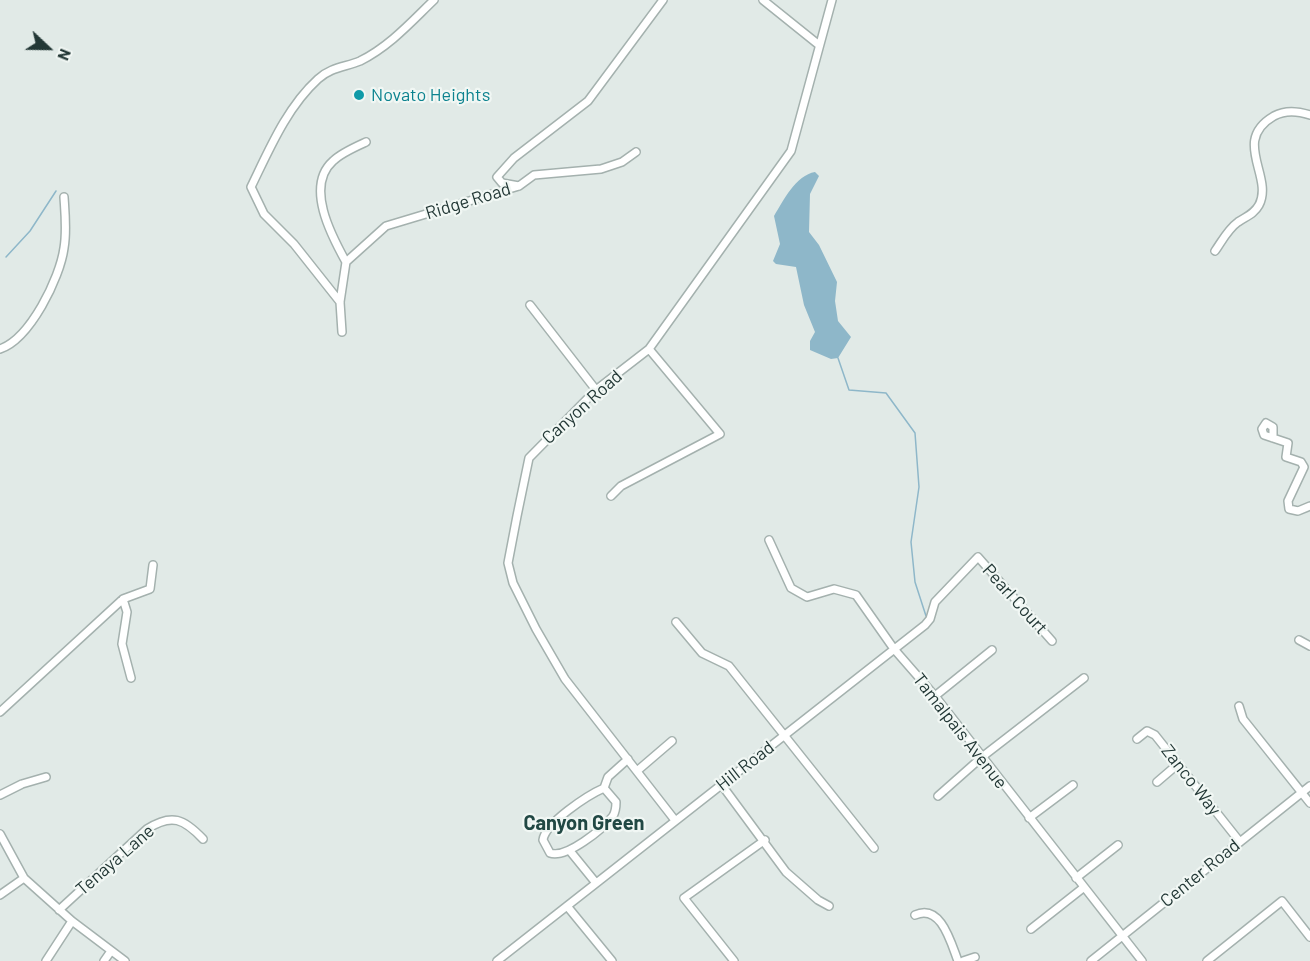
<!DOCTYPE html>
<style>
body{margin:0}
#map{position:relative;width:1310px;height:961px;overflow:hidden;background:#e1eae7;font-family:Barlow,sans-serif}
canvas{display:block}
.north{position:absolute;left:18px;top:18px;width:60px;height:60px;-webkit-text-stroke:4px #f1f7f4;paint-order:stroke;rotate:112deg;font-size:16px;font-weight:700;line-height:24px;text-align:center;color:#233836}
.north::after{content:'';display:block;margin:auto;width:21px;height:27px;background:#233836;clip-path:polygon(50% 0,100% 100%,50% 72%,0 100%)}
</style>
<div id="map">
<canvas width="1310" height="961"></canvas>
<div class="north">N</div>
</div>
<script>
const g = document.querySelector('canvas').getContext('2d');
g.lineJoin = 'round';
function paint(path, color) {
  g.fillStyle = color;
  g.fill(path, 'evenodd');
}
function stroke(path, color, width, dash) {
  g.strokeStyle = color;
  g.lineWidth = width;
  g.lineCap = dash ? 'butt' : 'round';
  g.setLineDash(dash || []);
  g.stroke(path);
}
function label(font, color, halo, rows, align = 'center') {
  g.font = font + ' Barlow,sans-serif';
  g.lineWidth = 4.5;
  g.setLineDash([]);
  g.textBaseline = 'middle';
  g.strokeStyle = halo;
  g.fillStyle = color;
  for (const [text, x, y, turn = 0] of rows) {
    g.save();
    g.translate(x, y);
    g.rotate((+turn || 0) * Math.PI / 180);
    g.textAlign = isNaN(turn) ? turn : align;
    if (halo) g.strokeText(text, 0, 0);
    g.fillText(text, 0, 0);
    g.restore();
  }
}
paint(new Path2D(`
 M815,172L819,176L810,194L809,232L819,245L837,282L835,301L838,321L851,337L838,358L831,359L810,350V341L815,332L804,305L796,267L776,264L773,261L780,244L774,216C783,201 796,175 815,172Z`), '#8eb7c9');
stroke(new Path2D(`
 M6,257L30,231L56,191
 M838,358L849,390L886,393L915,433L919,487L911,542L915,582L926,616`), '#8eb7c9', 1.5);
const minor = new Path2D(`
 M763,0L819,45
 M519,186L534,175L601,169L622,162L636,152
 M1215,251C1222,241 1228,229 1238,222C1247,216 1254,214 1259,205C1274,176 1231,141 1274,116C1285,110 1298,111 1310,115
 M346,262C331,235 305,186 333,161C341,153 355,147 366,142
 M340,302L294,244L264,214L251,187C269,150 287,107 318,79C331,67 346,67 360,61C390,46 411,22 434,0
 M530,305L596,390
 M342,332L340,302L346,262L386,226L519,186L502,183L497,177L514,158L588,101L663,0
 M0,349C30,339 60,278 64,248C67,231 65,213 64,197
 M1273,438V427L1266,423L1262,429L1264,435L1288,443L1286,457L1301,462L1304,467L1288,501L1289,509L1298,511L1310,506
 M611,496L621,486L720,434L649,349
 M769,540L791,588L807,597L834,589L856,595L894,649L935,696L1142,961
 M123,599L127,612L122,644L131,678
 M676,622L702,653L729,666L874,848
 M1299,640L1310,646
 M935,696L992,650
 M1239,706L1243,719L1310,803
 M0,712L123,599L150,589L153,565
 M1137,739L1147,731L1155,735L1240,842
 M637,771L672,741
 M1157,782L1178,764
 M721,784L786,872L818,900L829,906
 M604,788L616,802C616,807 616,811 613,816C603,829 566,859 550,853L543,840C545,823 588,795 604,788Z
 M604,788L608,777L628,759
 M0,795L22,784L46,777
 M938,796L982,757L1084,678
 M1029,818L1073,785
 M674,819L565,679L536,629L513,583L508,563L517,516L529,458L596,390L649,349L791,151L832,0
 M0,834L24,878L72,921L125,961
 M570,851L596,883
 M1076,878L1118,845
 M0,895L24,878
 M567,906L612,961
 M59,910L147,829C172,813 184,819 203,839
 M915,915C941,903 951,943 958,961
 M1031,929L1083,888
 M46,961L72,921
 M104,961L111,951
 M497,961L925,625L930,619L935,602L978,557L1052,641
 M734,961L684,898L765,840
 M963,961L975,957
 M1091,961L1310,786
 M1207,961L1282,901L1310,937`);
stroke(minor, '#a4b1ae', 10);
stroke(minor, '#fff', 7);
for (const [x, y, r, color] of [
 [359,95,6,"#0f9aa8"]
]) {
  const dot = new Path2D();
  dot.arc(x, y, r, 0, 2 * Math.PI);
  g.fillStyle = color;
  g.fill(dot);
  stroke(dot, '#f1f7f4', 2);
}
label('18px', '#0d838f', '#f1f7f4', [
 ["Novato Heights",371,95]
], 'left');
label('18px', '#233836', '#f1f7f4', [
 ["Ridge Road",468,201,-17],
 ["Canyon Road",582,407,-42],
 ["Pearl Court",1015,599,48],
 ["Tamalpais Avenue",960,731,52],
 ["Hill Road",745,766,-38],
 ["Zanco Way",1191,780,52],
 ["Tenaya Lane",115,860,-41],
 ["Center Road",1200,873,-39]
]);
label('bold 20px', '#214844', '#f1f7f4', [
 ["Canyon Green",584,823]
]);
</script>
